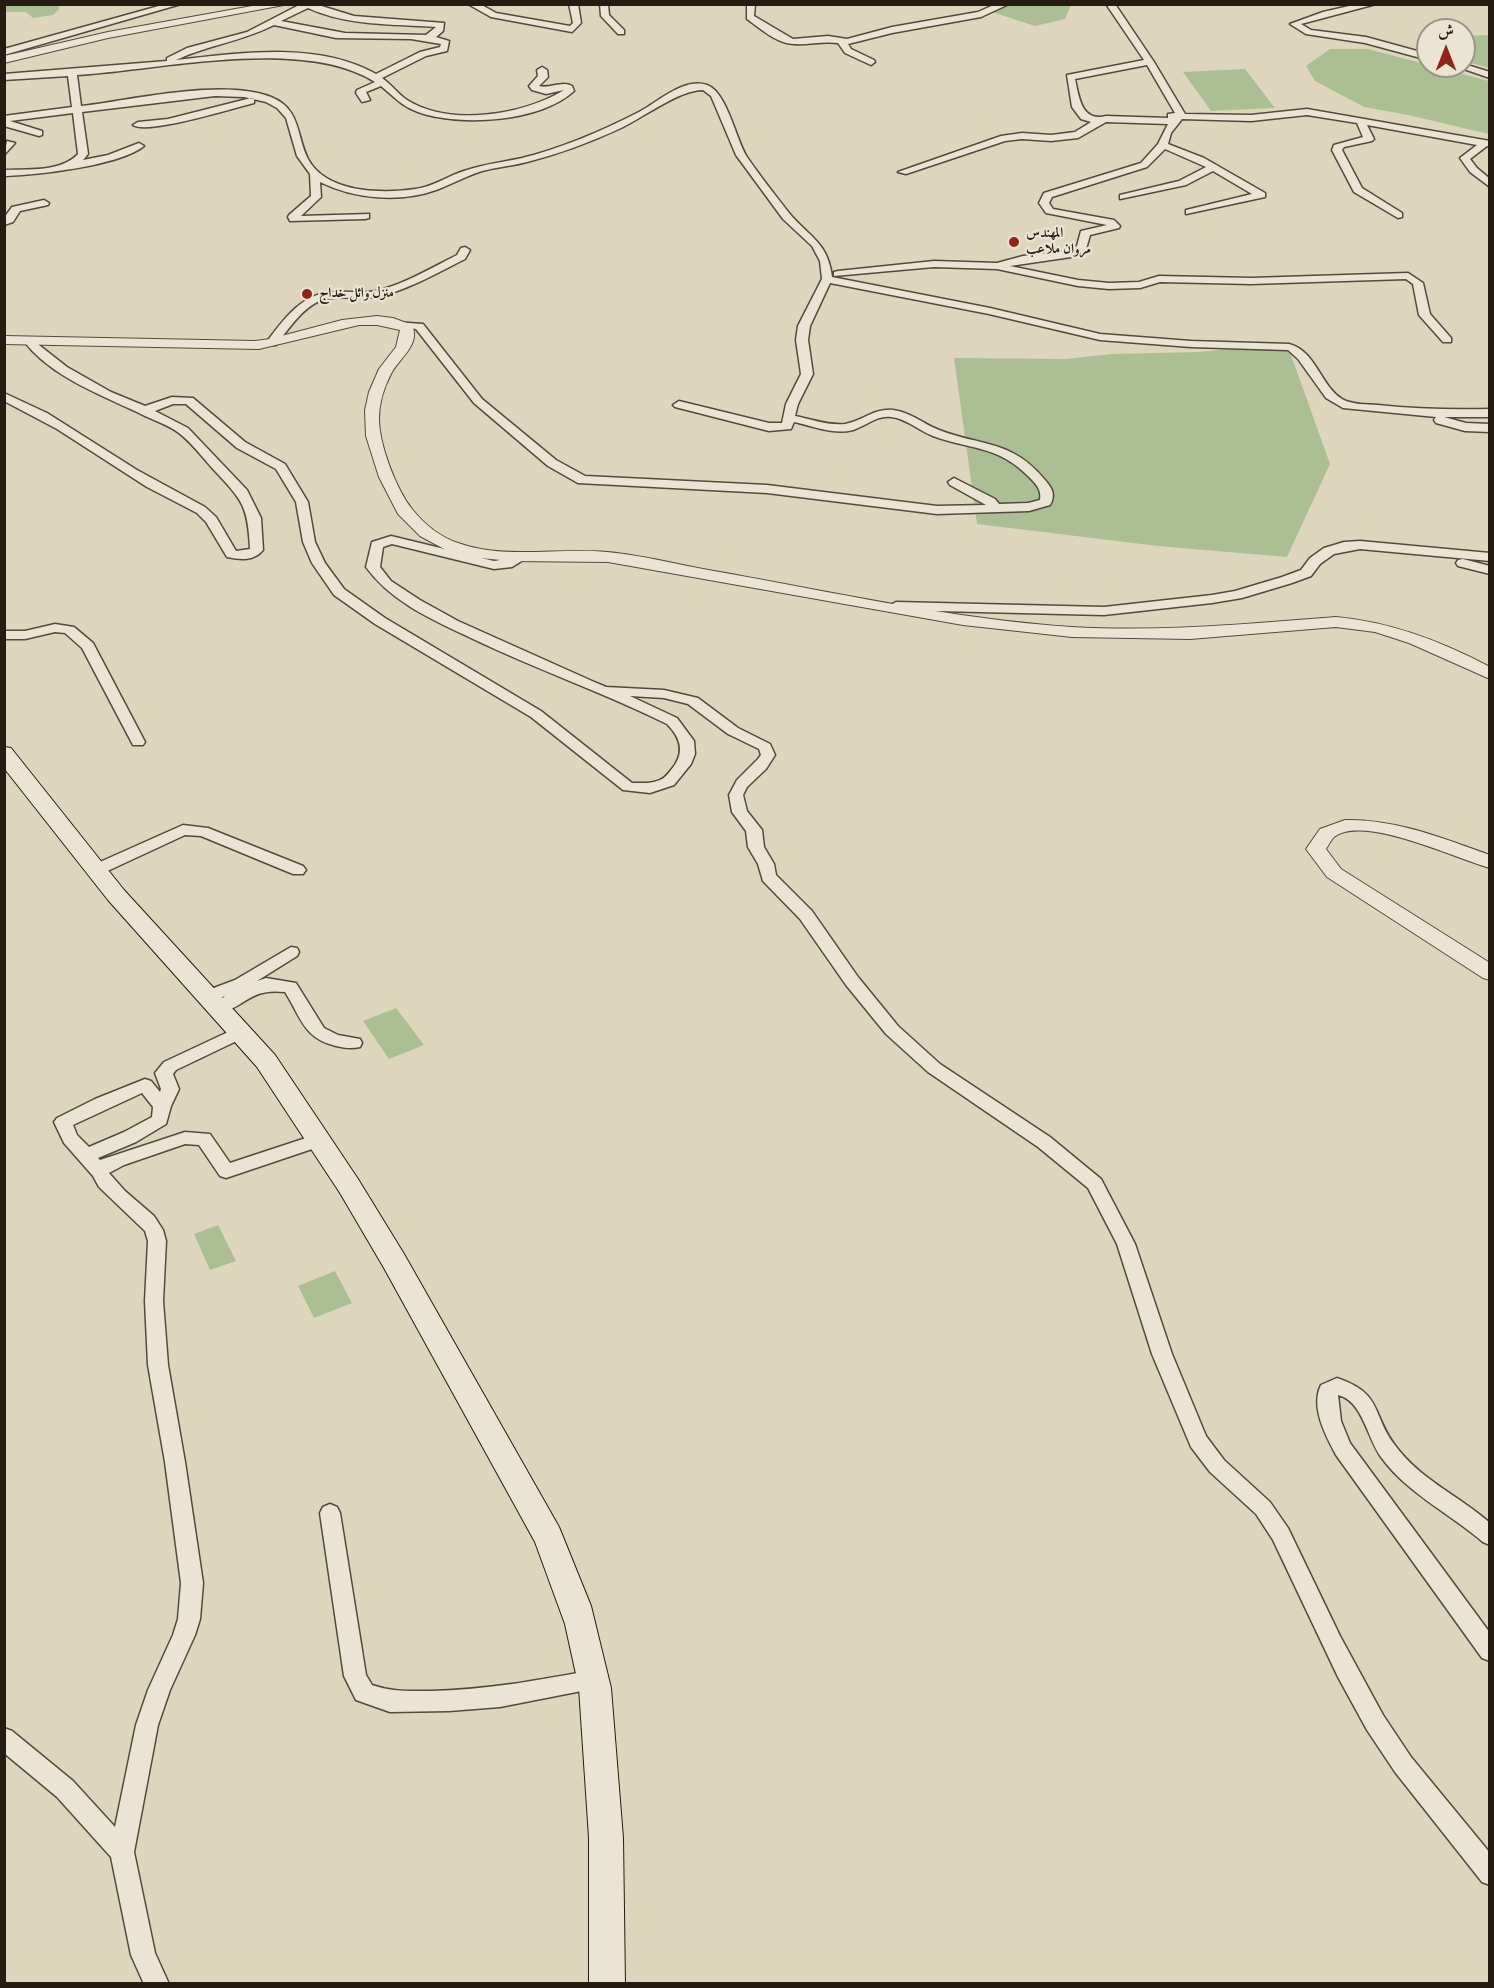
<!DOCTYPE html>
<meta charset="utf-8">
<style>
body{margin:0}
#map{position:relative;width:1494px;height:1988px;overflow:hidden;background:#ded6bc;font-family:Vollkorn,Amiri,serif}
canvas{display:block}
.frame{position:absolute;inset:0;border:6px solid #261b11;pointer-events:none}
.north{position:absolute;left:1416px;top:18px;width:60px;height:60px;box-sizing:border-box;background:#eae4d3;border:2px solid #9c9485;border-radius:50%;rotate:0deg;font-size:16px;font-weight:700;line-height:24px;text-align:center;color:#261b11}
.north::after{content:'';display:block;margin:auto;width:21px;height:27px;background:#8f2418;clip-path:polygon(50% 0,100% 100%,50% 72%,0 100%)}
</style>
<div id="map">
<canvas width="1494" height="1988"></canvas>
<div class="frame"></div>
<div class="north">ش</div>
</div>
<script>
const g = document.querySelector('canvas').getContext('2d');
g.lineJoin = 'round';
function paint(path, color) {
  g.fillStyle = color;
  g.fill(path, 'evenodd');
}
function stroke(path, color, width, dash) {
  g.strokeStyle = color;
  g.lineWidth = width;
  g.lineCap = dash ? 'butt' : 'round';
  g.setLineDash(dash || []);
  g.stroke(path);
}
function label(font, color, halo, rows, align = 'center') {
  g.font = font + ' Vollkorn,Amiri,serif';
  g.lineWidth = 4.5;
  g.setLineDash([]);
  g.textBaseline = 'middle';
  g.strokeStyle = halo;
  g.fillStyle = color;
  for (const [text, x, y, turn = 0] of rows) {
    g.save();
    g.translate(x, y);
    g.rotate((+turn || 0) * Math.PI / 180);
    g.textAlign = isNaN(turn) ? turn : align;
    if (halo) g.strokeText(text, 0, 0);
    g.fillText(text, 0, 0);
    g.restore();
  }
}
paint(new Path2D(`
 M4,5L5,4L59,5V9L53,15L33,18L26,12H5Z
 M1008,5H1071L1065,19L1035,26L992,12Z
 M1489,35V68L1464,61V36Z
 M1330,49H1368L1489,81V134L1408,115L1364,107L1315,81L1306,66Z
 M1245,69L1275,108L1211,111L1183,72Z
 M1287,344L1330,464L1287,557L1158,546L977,524L954,358L1066,359L1111,354L1199,352Z
 M396,1008L424,1045L389,1059L363,1021Z
 M218,1225L236,1261L210,1270L194,1234Z
 M335,1271L352,1303L314,1318L298,1286Z`), '#acbf94');
const minor = new Path2D(`
 M166,4H181L4,55V49Z
 M301,4H315L354,16L444,23L443,31L436,37L449,41L447,51L426,56L382,78C391,84 398,94 407,100C450,127 523,115 564,90L546,94L532,90L529,86L538,76L537,70L542,67L547,70L548,77L539,86C550,89 562,80 572,86L574,91C541,122 459,127 418,112C403,107 393,96 381,86L366,92L370,100L362,102L356,93L357,90L375,82C303,36 160,70 77,75L81,106C133,100 224,78 271,97C301,109 296,135 308,159C326,193 382,194 415,189C433,187 449,175 467,170C485,164 504,162 522,158C562,148 602,131 639,112C658,102 684,77 707,85C727,92 736,140 747,157C760,176 775,195 789,213C809,237 828,242 832,277L990,308L1100,334L1191,341L1289,344C1316,351 1320,385 1342,399C1352,405 1367,404 1378,405C1416,409 1452,410 1490,409V417H1444L1466,423L1490,424V432L1465,431L1436,423L1434,420L1436,417L1343,408L1326,398L1298,359L1288,350L1191,347L1100,340L989,314L830,283L810,326L808,340L813,374L798,404L795,416C811,419 829,426 845,424C863,421 874,408 893,410C911,412 923,424 939,430C983,447 1011,439 1045,480C1052,488 1056,495 1050,505L1029,511L937,514L767,493L578,483L548,466L474,403L416,329L395,326V322L423,324L482,399L556,460L585,476L767,485L937,506L986,505L950,485L948,482L954,478L995,499L999,504L1028,503L1040,500C1042,489 1035,483 1028,476C997,445 971,450 933,436C919,431 906,418 891,417C877,415 866,426 853,430C833,435 813,426 794,422L791,429L769,431L675,407L673,405L679,401L769,423H782L786,404L801,374L796,340L798,326L822,279L820,261L812,246L783,219L736,155L711,96L703,90C679,90 644,117 621,128C591,142 559,154 527,162C512,166 497,167 482,171C466,176 452,184 436,190C400,203 354,199 320,182L321,197L301,216L369,214V218L365,219L290,221L288,217L289,215L311,196L310,174L297,156L286,118L277,108L266,102L244,97L215,96L82,112L88,154L83,160L108,155L139,143L144,146C119,166 37,175 4,176V170C27,169 62,172 78,154L73,113L10,121L42,131V135L39,136L4,126V116L72,107L68,76L4,80V74L167,61V58L187,48L247,32ZM308,8C347,26 393,24 436,27L426,35L345,33L281,21ZM274,25L336,38L411,39L441,44L440,47L420,52L376,74C318,41 239,53 176,60C208,45 243,41 274,25Z
 M468,4H480L496,13L570,26L573,23L569,4H578L581,23L572,32L491,17Z
 M600,4H608L609,15L624,30V34H618L601,16Z
 M747,4H755L754,16L793,39L828,36L847,39L892,27L978,12L996,4H1009L981,17L892,33L848,44L851,49L874,60L875,62L871,65L845,53L838,43C823,41 809,45 794,44C777,44 760,28 747,19Z
 M1106,4H1115L1154,62L1185,114L1251,115L1307,109L1490,141V147L1487,146L1470,159L1477,168L1490,179V187L1470,172L1460,158L1477,145L1367,125L1374,139L1372,141L1344,147L1342,150L1362,188L1402,213V217L1398,218L1354,192L1332,150L1334,145L1363,137L1357,123L1307,115L1251,121L1182,119L1171,133L1168,144L1204,158L1265,193V197L1186,214V210L1252,194L1213,171L1186,185L1120,199V195L1179,181L1206,167L1165,149L1147,167L1052,197L1049,203L1053,209L1114,220L1120,226L1119,228L1090,235L1086,249L1071,257L1010,266L1078,280L1109,283L1139,282L1159,276L1251,278L1408,273L1423,283L1430,314L1451,338V342H1443L1419,315L1413,284L1406,279L1251,284L1160,282L1140,288L1109,289L1078,286L997,269L934,267L834,276V272L838,271L934,261L997,263L1023,256L1068,251L1077,246L1081,231L1107,225L1046,213L1039,203L1044,193L1141,163L1158,144L1168,124L1106,122L1078,138L1051,141L1022,139L1005,141L906,174L898,172L1001,136L1022,133L1051,135L1075,132L1091,122L1081,119L1072,107L1067,75L1144,60ZM1147,65L1175,113L1168,114V118L1106,116C1081,122 1079,97 1075,79Z
 M1358,4H1376L1301,24L1311,30L1366,37L1428,54V60L1365,43L1306,34L1290,24L1323,12Z
 M1464,64L1490,72V78L1455,66Z
 M251,98L254,99V103C234,108 147,135 133,125L138,122L168,119Z
 M7,141L15,143L4,155Z
 M44,200L49,203L48,205L20,211L13,222L4,225V218L12,207Z
 M465,247L470,250L465,259C439,272 413,287 385,295C364,301 345,295 326,299C305,303 288,330 276,345H268L266,343C283,320 303,292 334,292C349,291 362,294 376,291C405,284 431,268 457,255L461,248Z
 M30,338L67,367L111,392L145,406L172,397L193,398L245,442L285,464L308,502L315,542L325,563L344,589L385,618L541,711L632,783C642,783 651,784 660,780C665,778 668,774 671,770C685,754 682,739 667,724C603,692 535,669 471,638C433,620 391,602 366,567L372,542L391,536L494,561C505,560 516,552 527,554L528,557L512,567L494,569L392,544L383,547L380,567L391,581L420,600L458,621L592,681L606,687L664,690L698,698L738,728L770,744L775,755L766,769L747,787L743,795L747,811L762,830L764,847L774,864L776,875L812,911L858,977L898,1026L940,1064L1050,1137L1101,1179L1135,1244L1172,1354L1206,1436L1224,1460L1270,1502L1288,1528L1340,1636L1383,1715L1411,1757L1490,1853V1885L1482,1882L1395,1772L1367,1730L1338,1677L1273,1540L1256,1514L1210,1472L1191,1447L1152,1354L1117,1244L1088,1188L1038,1147L928,1072L886,1034L846,985L800,919L763,881L758,864L748,847L746,831L732,812L729,795L737,780L758,759L761,755L759,749L728,734L688,704L664,698L630,696L677,718L694,741L695,754L691,764L674,785L650,793L623,790L531,717L375,624L334,595L312,563L303,542L296,502L276,469L237,448L186,404H173L155,411L188,428L247,490L261,518L263,550C254,561 241,560 227,557L206,522L197,513L147,487L57,429L4,401V393L47,413L137,470L205,507L216,517L236,551L250,549C248,506 243,501 214,470C203,458 192,443 179,433C167,424 152,420 139,413C101,395 50,376 24,341Z
 M1360,541L1490,553V561L1360,549L1334,554L1320,564L1311,576L1292,583L1242,598L1212,603L1104,615L896,610L889,606L896,602L1104,607L1212,595L1235,591L1282,577L1301,570L1310,558L1324,548L1344,542Z
 M1463,559L1490,566V574L1458,566L1456,563L1458,560Z
 M55,624L74,627L93,643L145,742L143,745H133L82,648L65,633L55,632L25,639H4V631H25Z
 M183,825L208,828L303,866L306,870L303,874H293L201,836L185,835L101,874H91L88,870L91,866Z
 M291,947L297,948L299,952L297,956L257,981L266,978L296,983L324,1028L338,1035L360,1039L362,1043L360,1047C352,1049 344,1048 336,1046C303,1038 301,1017 285,992C250,988 248,1005 220,1013L214,1011L212,1007L225,996L209,1002L203,1000L201,996L203,992L235,980Z
 M241,1026L247,1028L249,1032L247,1036L176,1070L173,1074L179,1089L171,1106L166,1124L136,1142L98,1158L100,1160L185,1132L210,1134L230,1163L318,1134L324,1135L327,1140L324,1145L226,1178L220,1176L199,1145L185,1144L124,1165L109,1173L125,1191L154,1216L163,1230L166,1241L163,1301L168,1365L185,1462L203,1583L200,1619L195,1635L170,1690L158,1725L134,1852L155,1953L169,1984H144L131,1955L111,1857L57,1797L4,1753V1728L12,1731L73,1781L115,1827L136,1725L148,1690L173,1635L178,1619L181,1583L165,1462L148,1365L145,1301L148,1241L145,1231L99,1187L93,1176L64,1143L54,1122L57,1118L95,1099L145,1079L151,1081L160,1092L161,1089L155,1073L164,1062ZM142,1093L153,1107L152,1117L124,1132L89,1147L77,1135L73,1125Z
 M1337,1378C1383,1394 1371,1412 1394,1444C1419,1479 1458,1495 1490,1523V1545L1483,1542C1449,1513 1407,1493 1381,1457C1367,1438 1363,1401 1338,1395L1341,1421L1350,1443L1490,1633V1661L1482,1658L1336,1455C1326,1436 1310,1407 1321,1385Z
 M330,1504L337,1507L340,1513L366,1675L372,1685C392,1692 409,1691 430,1691C486,1690 539,1680 594,1670L602,1673L605,1680L602,1687L500,1707L449,1711L390,1712L356,1700L344,1676L320,1513L323,1507Z`);
const tertiary = new Path2D(`
 M263,4H289L108,38L4,63V56L108,32Z
 M377,316L393,318L412,325C421,345 399,358 391,374C384,387 379,404 379,419C379,444 396,489 412,509C424,524 440,537 458,543C505,560 559,547 607,552C643,555 679,565 714,571C833,592 952,619 1072,627C1160,632 1248,624 1336,617C1391,622 1441,641 1490,667V679L1409,643L1375,632L1336,627L1190,639L1072,637L963,625L608,562L511,561L480,558L446,550L420,536L398,514L379,477L366,436L365,410L369,392L379,369L396,347L400,330L377,325H359L259,349L4,344V336L255,341L270,339L342,320Z
 M1345,820C1396,819 1442,838 1490,855V868C1456,859 1364,814 1334,837C1331,840 1328,846 1326,849L1341,869L1490,963V980L1483,978L1327,877L1306,849L1320,829Z`);
const secondary = new Path2D(`
 M4,747L11,748L124,890L275,1055L358,1179L404,1254L559,1527L591,1606L611,1688L623,1838L625,1984H589V1838L579,1688L565,1624L535,1542L384,1268L340,1193L257,1067L108,900L4,768Z`);
stroke(minor, '#544a3c', 3);
stroke(tertiary, '#544a3c', 2);
stroke(secondary, '#261b11', 2);
paint(minor, '#eae4d3');
paint(tertiary, '#eae4d3');
paint(secondary, '#eae4d3');
for (const [x, y, r, color] of [
 [1014,242,6,"#8f2418"],
 [307,294,6,"#8f2418"]
]) {
  const dot = new Path2D();
  dot.arc(x, y, r, 0, 2 * Math.PI);
  g.fillStyle = color;
  g.fill(dot);
  stroke(dot, '#eae4d3', 2);
}
label('bold 14px', '#261b11', '#eae4d3', [
 ["المهندس",1026,234],
 ["مروان ملاعب",1026,250],
 ["منزل وائل خداج",319,294]
], 'left');
</script>
